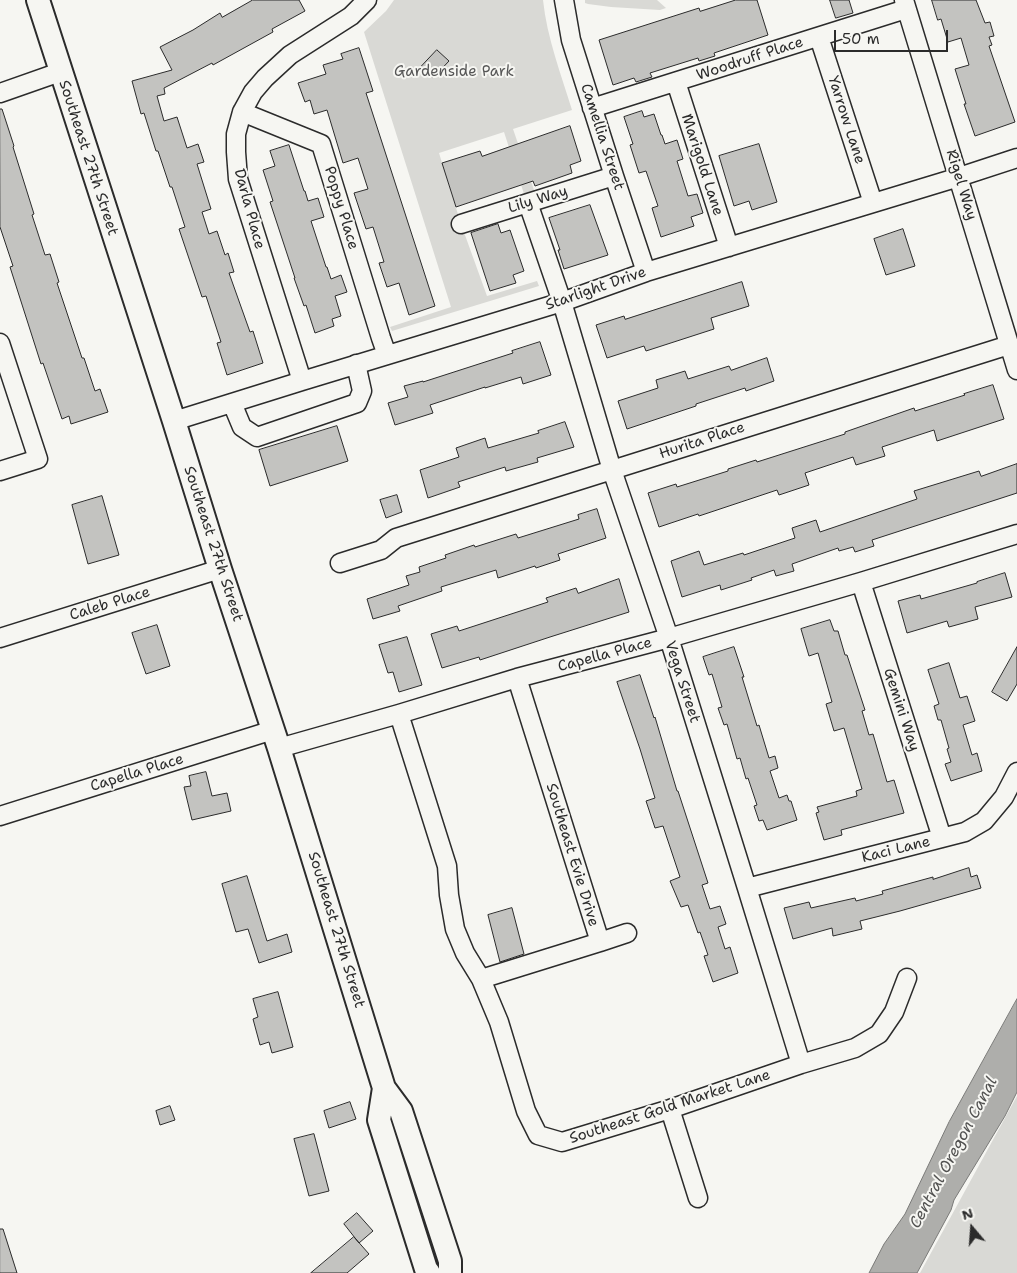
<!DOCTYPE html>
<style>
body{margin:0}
#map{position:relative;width:1017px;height:1273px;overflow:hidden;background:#f6f6f2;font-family:"Shantell Sans",sans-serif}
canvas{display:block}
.north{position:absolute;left:947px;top:1203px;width:50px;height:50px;-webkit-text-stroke:4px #f6f6f2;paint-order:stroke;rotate:342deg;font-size:14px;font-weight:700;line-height:20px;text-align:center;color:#2b2b2b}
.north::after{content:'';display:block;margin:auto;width:18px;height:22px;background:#2b2b2b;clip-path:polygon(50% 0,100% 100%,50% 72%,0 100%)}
.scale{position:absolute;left:834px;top:30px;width:114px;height:22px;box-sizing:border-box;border:2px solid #2b2b2b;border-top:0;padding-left:6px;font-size:15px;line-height:18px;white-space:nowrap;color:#2b2b2b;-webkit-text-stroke:4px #f6f6f2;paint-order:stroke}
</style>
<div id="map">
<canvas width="1017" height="1273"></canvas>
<div class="north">N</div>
<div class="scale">50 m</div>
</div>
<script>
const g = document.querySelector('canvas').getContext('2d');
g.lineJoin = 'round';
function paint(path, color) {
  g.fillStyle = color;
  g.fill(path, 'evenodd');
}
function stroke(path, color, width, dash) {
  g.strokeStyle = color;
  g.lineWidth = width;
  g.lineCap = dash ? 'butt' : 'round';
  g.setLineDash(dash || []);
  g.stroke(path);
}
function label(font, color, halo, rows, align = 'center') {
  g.font = font + ' "Shantell Sans",sans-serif';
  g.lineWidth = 4;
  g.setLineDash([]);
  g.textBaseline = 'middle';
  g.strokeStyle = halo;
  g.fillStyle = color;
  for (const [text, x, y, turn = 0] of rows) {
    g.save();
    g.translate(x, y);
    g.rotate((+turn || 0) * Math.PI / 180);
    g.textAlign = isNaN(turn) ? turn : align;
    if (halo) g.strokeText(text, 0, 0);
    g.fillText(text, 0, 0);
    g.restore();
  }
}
paint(new Path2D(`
 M394,0H543C547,38 561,74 572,110L513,129L535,193L525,197L504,132L439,153L461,224L487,296L537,281L539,286L392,331L390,327L451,307L364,32L386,11Z
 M585,0H657L666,8L660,10L611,7L588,4L585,3Z
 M1017,1096V1273H920Z`), '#d9d9d5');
const water = new Path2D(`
 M1017,999V1092L1005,1116L954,1200L951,1210L917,1273H869L884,1244L905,1214L949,1122Z`);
paint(water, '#aeaeab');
stroke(water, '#7a7a78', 1);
const building = new Path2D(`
 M253,0H299L305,11L272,29L273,32L213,65L212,63L164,88L165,94L157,96L164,121L177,117L187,148L198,144L204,162L197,164L211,209L202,212L209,234L217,231L225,255L228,253L234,272L229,273L250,332L253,331L263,363L227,375L217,343L221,342L206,296L202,297L179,229L185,227L172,187H170L158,151H156L144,113L141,114L132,81L172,70L160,47L193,30L220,13L222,17Z
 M736,0H757L768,35L714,53L715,56L699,61L698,58L650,73L652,77L636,82L634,78L613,85L599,40L699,8L700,11Z
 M830,0H849L853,13L836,18Z
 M932,0H976L985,23L990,22L994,36L989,37L992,45L989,46L1015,122L975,136L964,104H966L955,69L969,65L961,38L948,42L941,19L938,20Z
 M359,48L373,91L366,93L435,306L409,315L399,283L387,287L379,263L384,262L373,227L366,229L354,193L368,189L358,158L343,163L327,110L314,114L310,100L305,102L298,83L326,74L323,65L343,59L341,54Z
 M437,50L449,61L433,78L421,67Z
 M0,109H2L14,146L13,147L34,214L32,215L45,255L50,254L59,282L57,283L82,358H84L95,391L100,389L108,412L71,424L69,416L62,419L43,363L41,364L10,267L13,266L0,227Z
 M642,111L644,117L654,114L661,135H662L665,144L677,140L683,159L677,161L688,196L697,194L703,213L691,217L694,226L661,237L652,208L658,206L646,171L639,173L630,145L633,144L624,117Z
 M570,126L581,161L570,165L572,173L535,186L533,181L456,207L442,163L480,151L482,156Z
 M759,144L777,202L752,210L749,201L734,206L719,156Z
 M289,145L304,191H305L308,201L318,198L324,217L311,221L326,267H327L331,279L341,275L347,292L335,296L341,316L332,319L334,326L315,333L306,305L304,306L294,278H295L270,202L273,201L263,170L275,166L270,151Z
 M590,205L608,255L564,269L558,250H560L549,218Z
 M498,224L501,233L510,230L524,271L513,275L516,283L490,291L471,233Z
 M903,229L915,266L886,275L874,239Z
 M742,282L749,306L711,318L714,329L646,351L644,346L607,358L596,325L624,316L625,319Z
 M540,342L551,375L523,384L521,377L485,388V387L430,405L433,413L395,425L388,403L408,397L404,386L423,381V382L513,353L512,351Z
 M767,358L774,381L746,391L745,388L696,404V406L627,429L618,401L658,388L656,380L685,371L688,379L729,366L731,370Z
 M993,385L1004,419L937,441L934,430L882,447L885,456L856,465L853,457L805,473L809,485L779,495L777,490L699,516L698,514L659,527L648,493L676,484L677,487L728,471V469L756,460L757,462L845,434V432L914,408L915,411L965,395L964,394Z
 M565,422L574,447L537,458L538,462L506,471L505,467L458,482L460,487L428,498L420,470L459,457L456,448L485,438L488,448L539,433L538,431Z
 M337,426L348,461L270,486L259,450Z
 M1017,464V493L872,540L874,546L855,552L853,547L839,551L838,548L792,564L794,571L776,576L774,570L751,578L752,580L721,590L720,585L682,597L671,561L699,551L704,565L743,553L744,555L795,538L792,528L816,520L820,532L917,499L914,491L979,471L981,476Z
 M397,495L402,512L386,518L380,500Z
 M102,496L119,555L88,564L72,505Z
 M597,509L606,538L558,554L560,560L536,568L535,566L498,578L496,570L441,587L442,591L398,606L400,611L373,619L367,599L409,585L406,576L420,572L419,567L446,558L445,555L474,545L475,547L516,534L518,538L579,519L578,515Z
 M1005,573L1012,597L975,607L978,619L949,627L947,621L907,633L898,601L920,595L921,599L977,583V582Z
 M619,579L629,612L550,637L480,660L479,657L442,668L431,634L457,626L459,631L548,602L546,598L576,588L578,593Z
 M830,620L834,631H838L845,655H847L865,710L862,711L869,735L873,734L887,782L894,780L904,813L841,830L842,835L824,840L816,813L819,812L817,807L857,796L856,791L862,789L844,728L834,731L826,704L832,702L818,653L809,656L801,629Z
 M157,625L170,666L146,674L132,633Z
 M407,637L422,685L399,692L393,672L388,673L379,645Z
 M734,647L744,677H742L757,726L759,725L769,758L775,756L778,768L770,771L779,798L787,795L789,801H791L797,820L767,830L763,820L759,821L754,806L757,805L748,778L746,779L740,758L737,759L727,724L724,725L718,708L722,707L712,674L709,675L703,657Z
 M1017,647V684L1007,701L992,692Z
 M949,663L960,698L967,696L975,721L963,725L972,755L977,753L982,771L951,781L945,764L951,762L947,749L949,748L941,720H938L934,706L939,704L928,670Z
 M640,675L654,718L655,717L677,791H678L708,883L702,885L710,909L720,906L726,924L718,927L725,949L730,947L738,973L713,982L704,956L708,955L700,932L698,933L688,905L681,907L670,881L680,877L663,826L655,828L646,801L655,798L640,749L617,682Z
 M206,772L212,796L227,793L231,811L192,820L184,787L191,786L189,776Z
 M969,868L971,877L977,875L981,888L900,911L860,921L862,929L833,936L832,928L793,939L784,908L809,902L811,908L855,898L856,901L883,894L882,891L933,877V879Z
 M247,876L267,941L287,934L292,952L259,963L248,929L236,932L222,884Z
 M512,908L524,954L500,962L488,915Z
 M278,992L293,1047L272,1053L269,1042L260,1045L253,1019L258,1017L253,999Z
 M350,1102L356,1119L329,1128L324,1111Z
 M170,1106L175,1120L160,1125L156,1111Z
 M314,1134L329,1191L309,1196L294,1139Z
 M357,1213L373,1231L359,1243L344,1224Z
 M0,1229H3L17,1273H0Z
 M354,1237L369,1254L347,1273H311Z`);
paint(building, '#c3c3c0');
stroke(building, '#2b2b2b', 1);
const minor = new Path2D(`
 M564,0L571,40L614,176L646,272
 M904,0L1017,370
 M819,37L873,203
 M676,82L729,247
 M0,93L60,72
 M592,108L906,9
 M242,112L321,144L381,338L387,355
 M528,203L562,302L612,470L669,638L747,888L801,1064
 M461,224L614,176
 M0,343L38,459L0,471
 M302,381L238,179L236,152V134L242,112L253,92L265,78L290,55L351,16L367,0
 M232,403L242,427L257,437L357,403L362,391L356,364
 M174,421L302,381L562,302L646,272L959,177L1017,158
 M340,563L381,550L396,538L1009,345
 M861,582L942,838
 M0,638L220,569
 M399,714L447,866L449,895L455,929L465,953L481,979L499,1022L526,1111L538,1135L562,1142L670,1109L801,1064L855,1048L879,1034L894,1012L907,978
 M279,748L399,714L517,678L669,638L861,582L1017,534
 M0,816L273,730
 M747,888L965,832L984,821L1004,797L1017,772
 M600,942L627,933
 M481,979L600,942L517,678
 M670,1109L698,1198`);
const major = new Path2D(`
 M38,0L174,421L220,569L279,748L384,1088L401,1111L450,1261V1273
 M384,1088L379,1120L426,1269L429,1273`);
stroke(minor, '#2b2b2b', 21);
stroke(major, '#2b2b2b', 26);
stroke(minor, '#f6f6f2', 18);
stroke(major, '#f6f6f2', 22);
label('15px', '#2b2b2b', '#f6f6f2', [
 ["Woodruff Place",750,59,-18],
 ["Yarrow Lane",846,120,72],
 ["Camellia Street",602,137,72],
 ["Southeast 27th Street",88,158,72],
 ["Marigold Lane",702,165,72],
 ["Rigel Way",961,185,73],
 ["Lily Way",538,200,-17],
 ["Poppy Place",341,208,73],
 ["Darla Place",249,209,75],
 ["Starlight Drive",596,289,-19],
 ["Hurita Place",702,441,-18],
 ["Southeast 27th Street",213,544,72],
 ["Caleb Place",110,604,-17],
 ["Capella Place",605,655,-15],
 ["Vega Street",682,682,72],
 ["Gemini Way",901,710,72],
 ["Capella Place",137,773,-17],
 ["Kaci Lane",896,850,-14],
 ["Southeast Evie Drive",572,855,73],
 ["Southeast 27th Street",336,930,73],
 ["Southeast Gold Market Lane",670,1107,-18]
]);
label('15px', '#565656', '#f6f6f2', [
 ["Gardenside Park",454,72]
]);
label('italic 16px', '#525251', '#f6f6f2', [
 ["Central Oregon Canal",954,1153,-62]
]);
</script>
